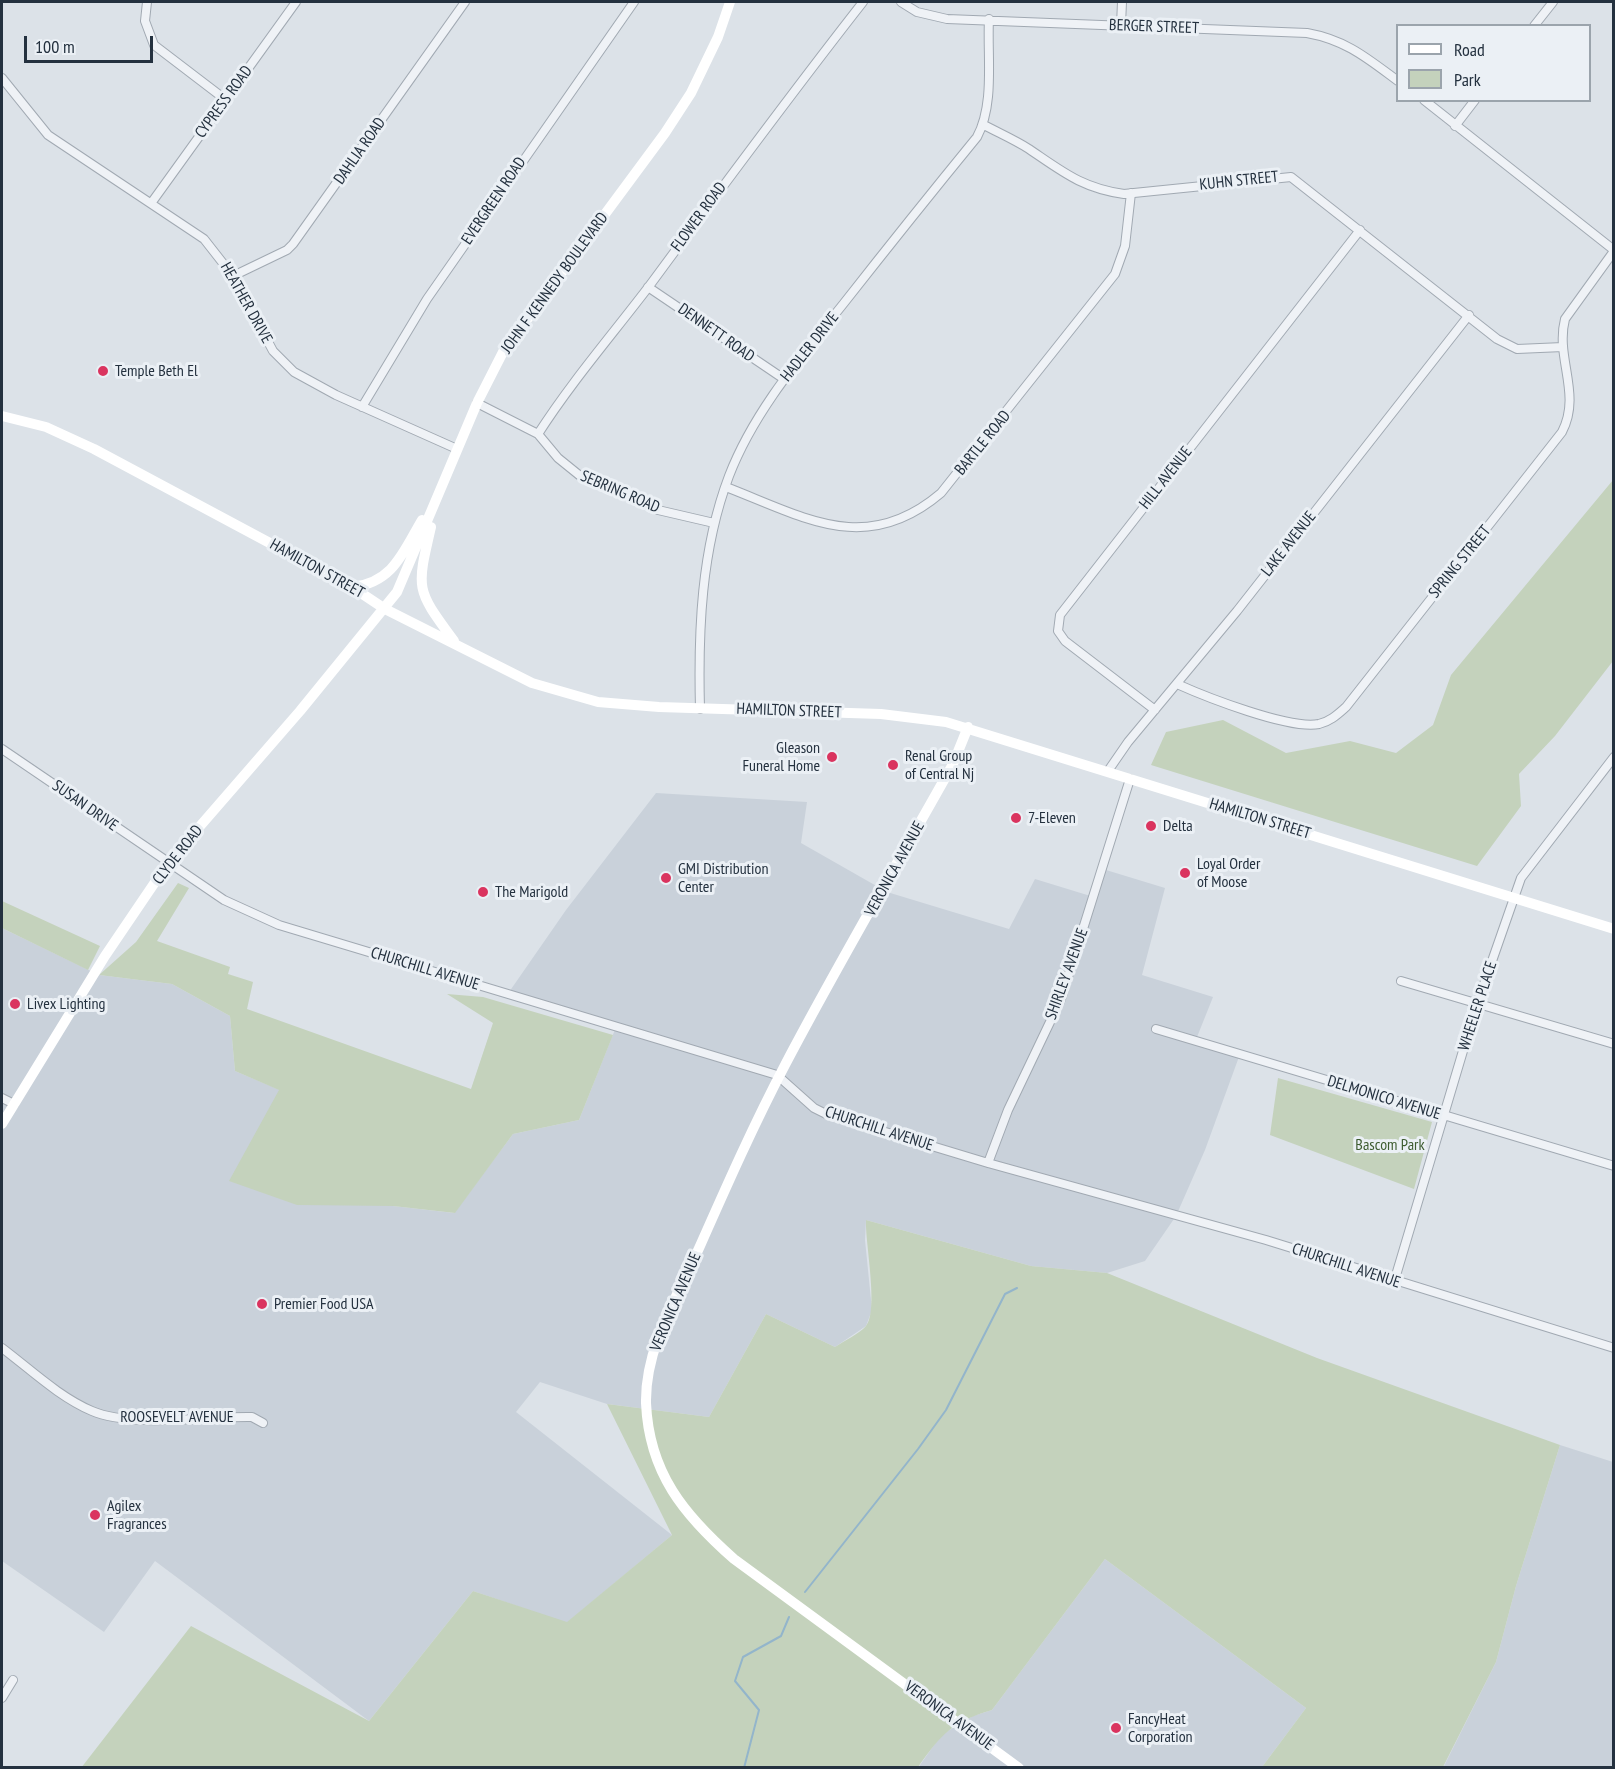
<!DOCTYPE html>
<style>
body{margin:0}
#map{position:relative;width:1615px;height:1769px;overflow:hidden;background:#dce2e8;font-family:"PT Sans Narrow",sans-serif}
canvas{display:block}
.frame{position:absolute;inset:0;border:3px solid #24313f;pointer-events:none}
.legend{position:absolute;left:1396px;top:24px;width:195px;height:78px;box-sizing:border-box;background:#ebf0f5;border:2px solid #9ba4ac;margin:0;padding:8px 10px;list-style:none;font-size:18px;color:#24313f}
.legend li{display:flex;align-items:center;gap:12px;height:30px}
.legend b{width:30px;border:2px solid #9ba4ac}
.scale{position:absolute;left:24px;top:36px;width:129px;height:27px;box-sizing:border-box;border:3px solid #24313f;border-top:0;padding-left:8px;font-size:18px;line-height:21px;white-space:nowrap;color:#24313f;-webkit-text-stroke:4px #ebf0f5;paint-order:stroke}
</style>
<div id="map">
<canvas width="1615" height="1769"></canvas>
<div class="frame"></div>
<ul class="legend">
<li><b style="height:8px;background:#fff"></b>Road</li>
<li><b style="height:16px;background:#c4d2bc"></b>Park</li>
</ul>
<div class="scale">100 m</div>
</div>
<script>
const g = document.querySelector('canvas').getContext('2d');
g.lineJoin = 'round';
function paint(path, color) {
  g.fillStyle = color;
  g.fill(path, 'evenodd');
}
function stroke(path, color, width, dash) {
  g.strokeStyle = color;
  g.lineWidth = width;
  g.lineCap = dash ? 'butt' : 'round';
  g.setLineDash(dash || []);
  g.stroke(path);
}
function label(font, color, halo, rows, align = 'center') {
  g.font = font + ' "PT Sans Narrow",sans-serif';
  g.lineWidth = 6;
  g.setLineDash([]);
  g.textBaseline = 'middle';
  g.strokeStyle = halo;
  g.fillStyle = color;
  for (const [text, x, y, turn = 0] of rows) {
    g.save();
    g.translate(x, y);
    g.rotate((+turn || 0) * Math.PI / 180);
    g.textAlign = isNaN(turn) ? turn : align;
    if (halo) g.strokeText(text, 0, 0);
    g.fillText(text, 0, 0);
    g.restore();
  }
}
paint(new Path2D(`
 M656,793L807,802L801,843L887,892L1009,929L1035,879L1097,898L1106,870L1165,888L1142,975L1213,997L1195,1042L1240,1054L1205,1150L1176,1216L1145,1261L1107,1273L1031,1266L866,1220L865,1240L872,1310L866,1326L835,1347L766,1314L709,1417L607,1404L540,1382L516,1412L672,1535L567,1623L473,1591L369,1721L155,1561L104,1632L2,1561V928L99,975L172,984L230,1016L235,1071L280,1090L393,1206L454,1213L513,1134L579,1120L616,1027L507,995L566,910Z
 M1560,1445L1613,1462V1767L1443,1768L1496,1662L1516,1586Z
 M1105,1559L1306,1708L1262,1767L918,1768L941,1735L973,1716L992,1710Z`), '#c9d1da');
paint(new Path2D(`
 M1613,480V661L1555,736L1519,774L1521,806L1477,866L1151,765L1166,732L1223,720L1286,753L1350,741L1396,753L1433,725L1451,675Z
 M178,883L189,888L157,941L230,967L228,974L253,982L247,1009L471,1089L493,1023L447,994L483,997L613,1035L579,1120L513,1134L455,1213L393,1206L297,1205L229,1181L279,1090L235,1071L230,1016L172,984L99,975L136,942Z
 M2,901L100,946L88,970L2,928Z
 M1278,1078L1432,1122L1414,1189L1270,1135Z
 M866,1220L1031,1266L1107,1273L1317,1358L1560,1445L1516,1586L1496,1662L1443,1767H1262L1306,1708L1105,1559L992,1710C951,1722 942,1734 918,1767L81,1768L191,1626L369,1721L473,1591L567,1622L672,1535L607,1404L709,1417L766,1314L835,1347C844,1341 859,1334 866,1326C879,1310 865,1243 866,1220Z`), '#c4d2bc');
stroke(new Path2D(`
 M805,1592L918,1449L946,1410L1005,1294L1017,1288
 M744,1768L759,1710L735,1681L743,1657L781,1636L789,1617`), '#93b5cb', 2);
const street = new Path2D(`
 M147,2L145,21L154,45L226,100
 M901,2L917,12L947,19L1307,33C1346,40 1367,58 1398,81
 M1121,25L1122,2
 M1534,26L1553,2
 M2,78L48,135L204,239L233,276L273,351L294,372L336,395L457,449
 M1424,100L1614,250
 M984,125C999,133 1015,140 1029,149C1063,172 1082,188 1124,194L1291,177L1497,339L1517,349L1563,347
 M1455,126L1475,100
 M152,202L296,2
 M233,276L287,250L293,244L465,2
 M648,287L784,379
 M477,403L538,434L558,458L579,475L658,510L714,523
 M362,407L427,299L634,2
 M538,434C572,381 612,335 650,285C720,190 790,95 863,2
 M726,487C804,517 866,557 941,493L1115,274L1125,246L1131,193
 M1177,684C1206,697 1290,730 1319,724C1331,721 1338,714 1346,707L1562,432C1582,394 1555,358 1565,319L1614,251
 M700,709C698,631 701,550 729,476C754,411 801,357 844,303C888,247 932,192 977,137C995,104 987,56 989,19
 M1155,710L1065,641L1058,631L1060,615L1360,230
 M2,749L224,900L279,925L777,1075L814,1108L826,1114L988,1163L1266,1240L1614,1348
 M1108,771L1128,742L1237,611L1469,315
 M1401,981L1614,1044
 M1156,1029L1614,1166
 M2,1098L14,1104
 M988,1163L1008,1110L1061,999L1130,779
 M1394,1282L1477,1004L1521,878L1614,757
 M2,1348C30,1369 59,1397 92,1411C132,1428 208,1416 252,1417L263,1423
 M2,1698L13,1680`);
stroke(street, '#a1a9b2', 10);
stroke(street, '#eff2f6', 8);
stroke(new Path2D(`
 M2,416L46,427L94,449L352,587L385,609L532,683L598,702L659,707L881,714L946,722L1614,929
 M431,527C416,591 416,589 454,641
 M352,587C393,583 403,552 422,520
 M968,727L953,764C897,864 838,964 785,1065C754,1124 727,1185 700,1246C678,1295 645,1347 646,1403C649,1473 684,1515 734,1559L1019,1768
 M2,1124L105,956L168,863L300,711L397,592L477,403L503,352L665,133L691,93L718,37L730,2`), '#fff', 10);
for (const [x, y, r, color] of [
 [103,371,6,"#da345f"],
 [832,757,6,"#da345f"],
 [893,765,6,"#da345f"],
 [1016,818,6,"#da345f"],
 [1151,826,6,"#da345f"],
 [1185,873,6,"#da345f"],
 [666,878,6,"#da345f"],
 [483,892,6,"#da345f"],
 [15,1004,6,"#da345f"],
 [262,1304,6,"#da345f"],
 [95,1515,6,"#da345f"],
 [1116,1728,6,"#da345f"]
]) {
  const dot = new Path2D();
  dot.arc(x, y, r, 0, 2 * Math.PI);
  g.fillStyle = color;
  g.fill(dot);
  stroke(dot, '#ebf0f5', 2);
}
label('16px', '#24313f', '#ebf0f5', [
 ["BERGER STREET",1154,27,2],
 ["CYPRESS ROAD",224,102,-54],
 ["DAHLIA ROAD",360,151,-55],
 ["KUHN STREET",1239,181,-6],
 ["EVERGREEN ROAD",494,201,-56],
 ["FLOWER ROAD",699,217,-54],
 ["JOHN F KENNEDY BOULEVARD",555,283,-54],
 ["HEATHER DRIVE",246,303,61],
 ["DENNETT ROAD",716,333,35],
 ["HADLER DRIVE",810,347,-52],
 ["BARTLE ROAD",983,443,-51],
 ["HILL AVENUE",1166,478,-52],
 ["SEBRING ROAD",620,492,23],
 ["LAKE AVENUE",1289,544,-52],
 ["SPRING STREET",1460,562,-51],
 ["HAMILTON STREET",317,569,29],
 ["HAMILTON STREET",789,711,2],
 ["SUSAN DRIVE",85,806,35],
 ["HAMILTON STREET",1260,819,17],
 ["CLYDE ROAD",178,855,-52],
 ["VERONICA AVENUE",895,869,-61],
 ["CHURCHILL AVENUE",425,969,17],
 ["SHIRLEY AVENUE",1067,974,-70],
 ["WHEELER PLACE",1478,1006,-72],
 ["DELMONICO AVENUE",1384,1098,17],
 ["CHURCHILL AVENUE",879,1129,18],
 ["CHURCHILL AVENUE",1346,1266,18],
 ["VERONICA AVENUE",676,1302,-67],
 ["ROOSEVELT AVENUE",177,1417],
 ["VERONICA AVENUE",949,1716,36]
]);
label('16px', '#24313f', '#ebf0f5', [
 ["Temple Beth El",115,371],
 ["Gleason",820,748,"right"],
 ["Funeral Home",820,766,"right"],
 ["Renal Group",905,756],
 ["of Central Nj",905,774],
 ["7-Eleven",1028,818],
 ["Delta",1163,826],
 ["Loyal Order",1197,864],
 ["of Moose",1197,882],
 ["GMI Distribution",678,869],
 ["Center",678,887],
 ["The Marigold",495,892],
 ["Livex Lighting",27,1004],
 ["Premier Food USA",274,1304],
 ["Agilex",107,1506],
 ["Fragrances",107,1524],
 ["FancyHeat",1128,1719],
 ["Corporation",1128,1737]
], 'left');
label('16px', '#3d5c30', '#ebf0f5', [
 ["Bascom Park",1390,1145]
]);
</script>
